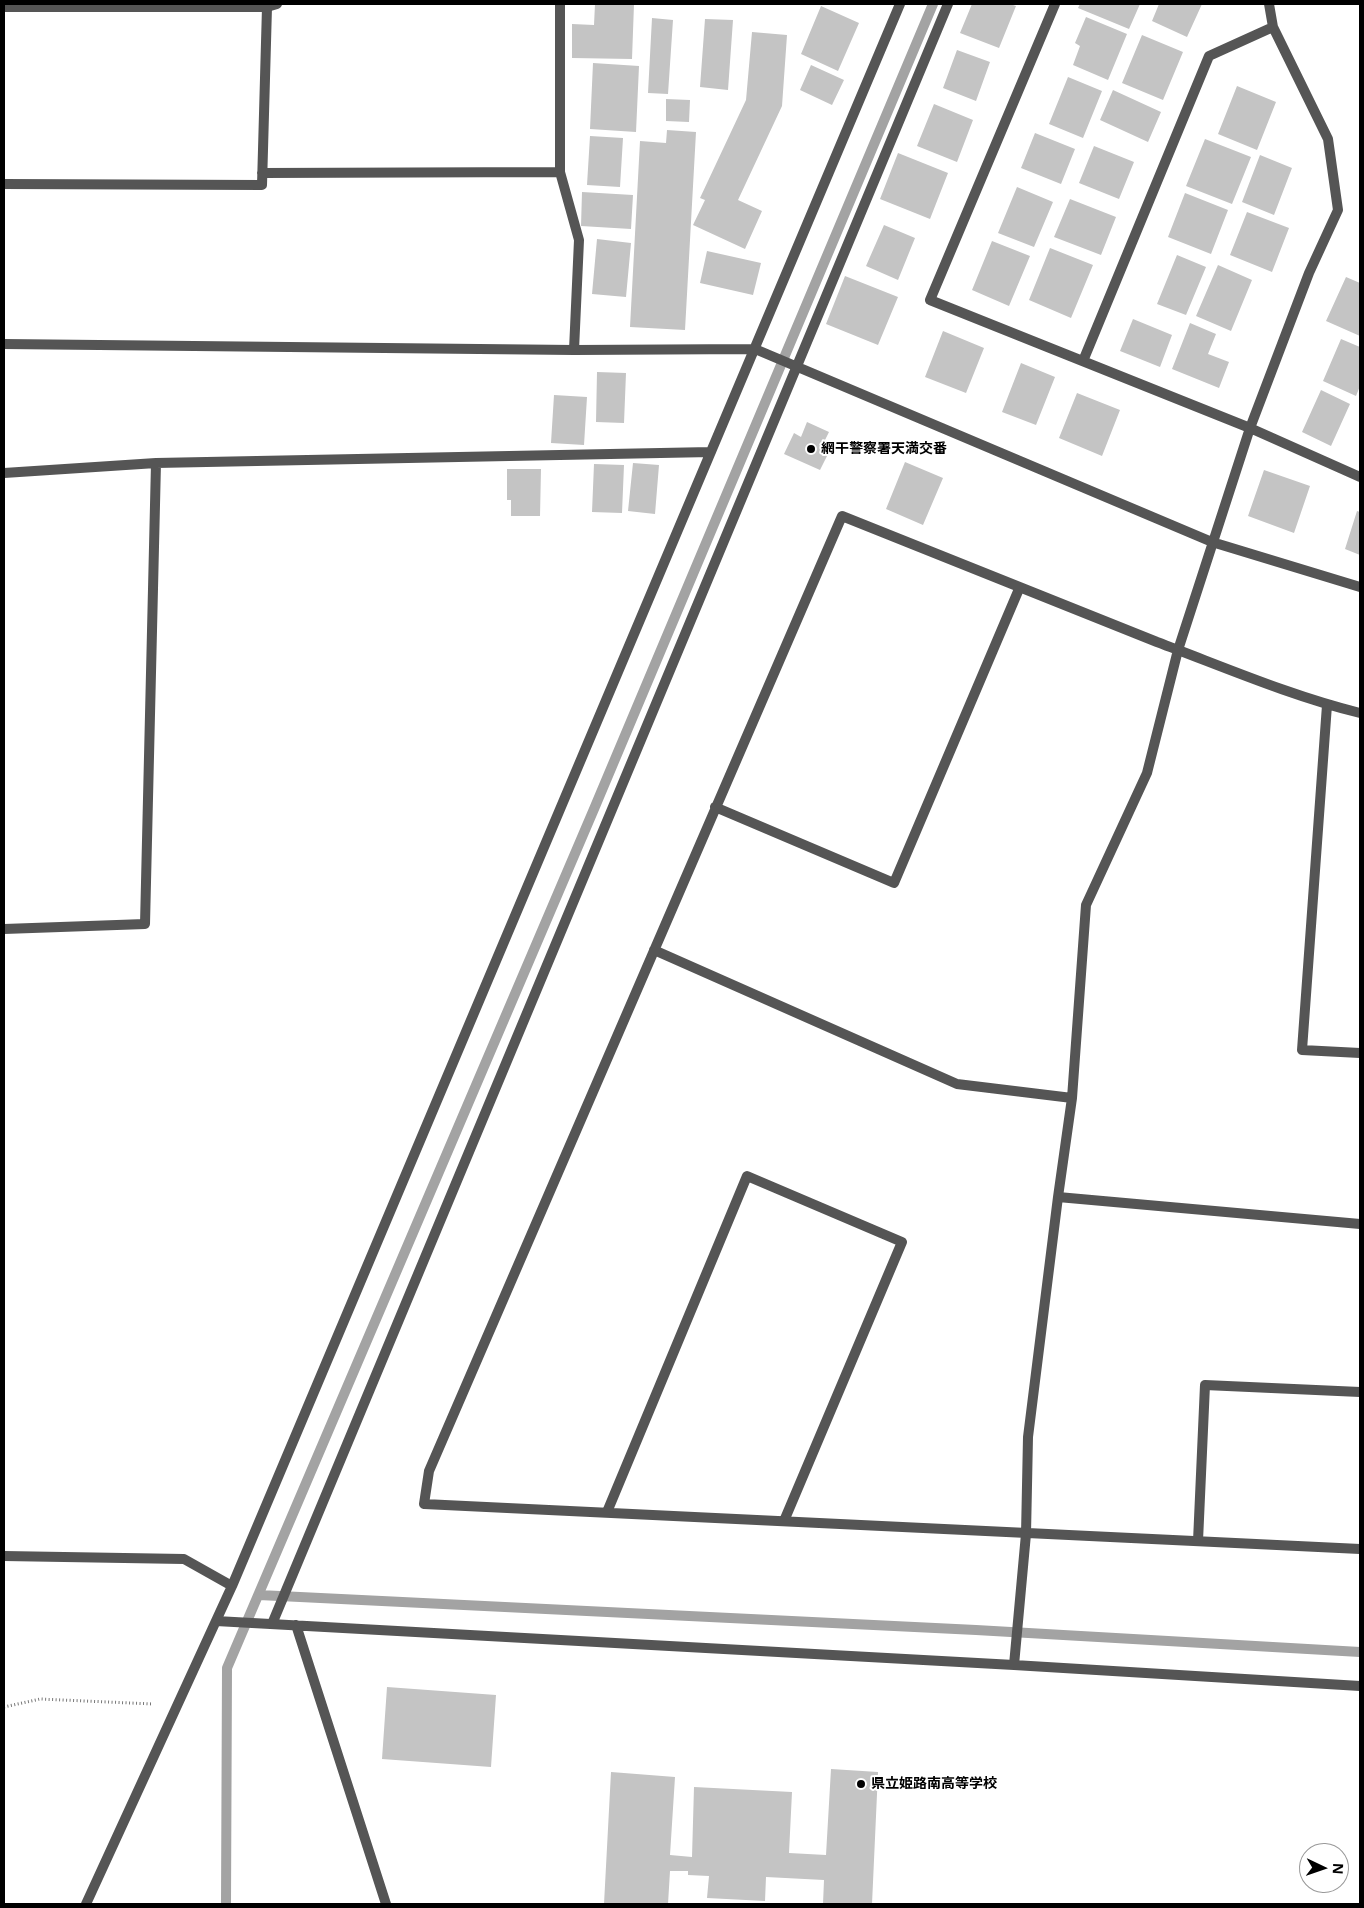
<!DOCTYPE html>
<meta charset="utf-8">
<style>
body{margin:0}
#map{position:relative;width:1364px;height:1908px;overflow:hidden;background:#fff;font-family:"Noto Sans",sans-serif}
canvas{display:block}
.frame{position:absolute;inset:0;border:5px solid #000;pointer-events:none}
.north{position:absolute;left:1299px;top:1843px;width:50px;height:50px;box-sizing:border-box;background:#fff;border:1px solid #999;border-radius:50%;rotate:93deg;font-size:14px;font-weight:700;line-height:20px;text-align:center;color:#000}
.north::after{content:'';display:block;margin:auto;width:18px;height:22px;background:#000;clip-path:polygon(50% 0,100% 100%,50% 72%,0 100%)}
</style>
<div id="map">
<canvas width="1364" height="1908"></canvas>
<div class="frame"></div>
<div class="north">N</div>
</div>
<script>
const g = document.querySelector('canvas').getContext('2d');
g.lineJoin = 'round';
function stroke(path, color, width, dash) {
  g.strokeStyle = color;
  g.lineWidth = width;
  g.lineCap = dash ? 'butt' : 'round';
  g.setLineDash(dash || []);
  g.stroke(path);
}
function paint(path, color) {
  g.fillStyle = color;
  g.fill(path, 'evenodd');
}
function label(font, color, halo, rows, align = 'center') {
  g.font = font + ' "Noto Sans","Noto Sans JP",sans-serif';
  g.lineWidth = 4;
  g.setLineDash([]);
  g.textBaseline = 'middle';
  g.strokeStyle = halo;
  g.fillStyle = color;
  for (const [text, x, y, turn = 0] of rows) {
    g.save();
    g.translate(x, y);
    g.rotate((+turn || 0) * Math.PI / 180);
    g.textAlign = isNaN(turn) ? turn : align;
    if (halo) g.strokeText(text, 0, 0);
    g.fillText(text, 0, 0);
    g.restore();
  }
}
stroke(new Path2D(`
 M259,1595L976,1630L1360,1652
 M226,1904L227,1668L594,809L933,4`), '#a3a3a3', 10);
paint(new Path2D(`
 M595,4H634L632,59L572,58V24L594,25Z
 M972,4H1010L1016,6L999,48L960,33Z
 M1080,4H1140L1129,29L1078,8Z
 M1159,4H1202L1187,37L1152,21Z
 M821,6L859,23L838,71L801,54Z
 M1086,17L1127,34L1108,80L1073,65L1080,46L1075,43Z
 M652,18L673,20L668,94L648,93Z
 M705,19L733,20L728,90L700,87Z
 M752,32L787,35L782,106L738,200L762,211L745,249L693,225L705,200L700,198L746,100Z
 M1142,35L1183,52L1163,100L1122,83Z
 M957,50L990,62L976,101L943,88Z
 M593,63L639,66L636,132L590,129Z
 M811,65L844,80L832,105L800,90Z
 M1068,77L1102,91L1083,138L1049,124Z
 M1237,86L1276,102L1257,150L1218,134Z
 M1113,90L1161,112L1148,142L1100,120Z
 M666,99L690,100L689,122L666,121Z
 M934,104L973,120L957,162L917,146Z
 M667,130L696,132L685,330L630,327L640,141L666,143Z
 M1035,133L1075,149L1061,184L1021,168Z
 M590,136L623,138L620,187L587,185Z
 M1205,139L1251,157L1232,204L1186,186Z
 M1094,146L1134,162L1119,199L1079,183Z
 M898,153L948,173L930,219L880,199Z
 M1260,155L1292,168L1274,215L1242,202Z
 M1017,187L1053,202L1034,247L998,233Z
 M582,192L633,195L631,229L581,226Z
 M1185,193L1228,210L1211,254L1168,237Z
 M1070,199L1116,217L1101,255L1054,237Z
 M1247,212L1289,228L1272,272L1230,255Z
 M884,225L915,238L898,280L866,266Z
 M597,239L631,243L626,297L592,294Z
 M992,241L1030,256L1009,306L972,290Z
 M1050,248L1093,265L1071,318L1029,300Z
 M707,251L761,263L753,295L700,283Z
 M1177,255L1206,267L1186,315L1157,304Z
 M1218,265L1252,280L1231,331L1196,316Z
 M845,276L898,297L878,345L826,324Z
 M1346,277L1360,283V336L1326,321Z
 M1133,319L1172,335L1160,367L1120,351Z
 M1190,323L1216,334L1208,354L1229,362L1219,388L1172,369Z
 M943,331L984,348L966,393L925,377Z
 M1341,339L1360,347V386L1356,396L1323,381Z
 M1021,363L1055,377L1036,425L1002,412Z
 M597,372L626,373L624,423L596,422Z
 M1321,390L1350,404L1331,446L1302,432Z
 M1077,393L1120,410L1102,456L1059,438Z
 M554,395L587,397L584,445L551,443Z
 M807,422L829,432L822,446L830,450L820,470L784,454L794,433L801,437Z
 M905,462L943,478L923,525L886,509Z
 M633,463L659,465L655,514L628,511Z
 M594,464L624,465L622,513L592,512Z
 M507,469H541L540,516H511V500H507Z
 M1264,470L1310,486L1294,533L1248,516Z
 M1357,511L1360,512V555L1345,549Z
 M387,1687L496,1695L491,1767L382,1759Z
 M831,1769L878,1772L872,1904H823L824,1880L766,1877L765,1901L707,1898L709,1876L688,1875V1871H670L668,1904H604L611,1772L675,1777L670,1855L692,1857L694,1787L792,1792L789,1853L826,1855Z`), '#c4c4c4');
stroke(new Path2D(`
 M4,1707L40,1699L153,1704`), '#777', 3, [1, 2.5]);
stroke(new Path2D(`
 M560,4V172L579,240L574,350
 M1055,4L930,300L1250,428L1360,477
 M4,7H267L277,4
 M262,173L560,172
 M4,184L262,185L267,7
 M4,344L574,350L755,349L1212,542L1360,587
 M1083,361L1209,56L1273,27
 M4,473L156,463L711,452
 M1327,705L1302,1050L1360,1053
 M1360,713C1291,696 1224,667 1157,642C1052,601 947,559 842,516L429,1471L424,1504L1360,1549
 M715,807L894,883L1019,589
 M4,929L145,924L156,463
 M654,950L957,1084L1072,1098
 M1058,1197L1360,1224
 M607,1512L747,1176L902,1242L784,1521
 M1198,1541L1205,1385L1360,1392
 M4,1556L184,1559L232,1586
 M216,1621L1014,1665L1360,1686
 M272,1624L948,4
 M296,1625L386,1904
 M1014,1665L1026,1534L1028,1437L1058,1197L1072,1098L1086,905L1147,773L1178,650L1250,428L1309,273L1338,210L1328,139L1273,27L1269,4
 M86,1904L232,1586L900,4`), '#555', 10);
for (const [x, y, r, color] of [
 [811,449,5,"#000"],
 [861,1784,5,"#000"]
]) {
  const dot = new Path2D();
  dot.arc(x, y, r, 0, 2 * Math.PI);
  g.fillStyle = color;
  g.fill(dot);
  stroke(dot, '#fff', 2);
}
label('bold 14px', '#000', '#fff', [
 ["網干警察署天満交番",821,449],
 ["県立姫路南高等学校",871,1784]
], 'left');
</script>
